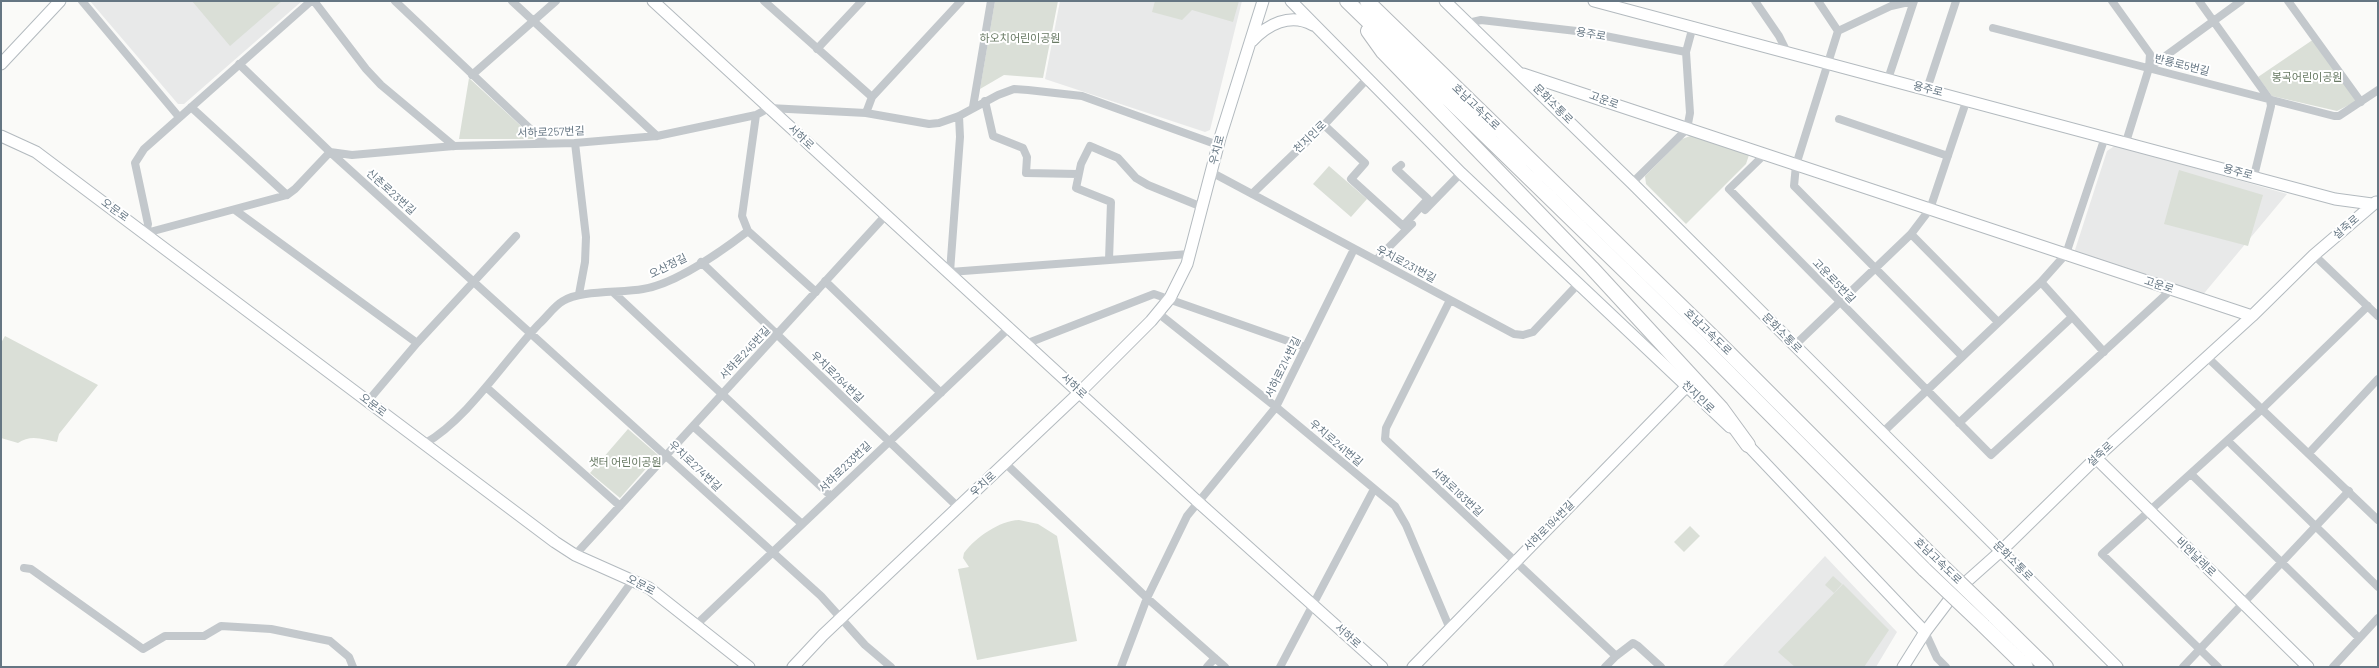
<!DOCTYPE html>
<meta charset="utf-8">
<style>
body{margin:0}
#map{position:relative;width:2379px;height:668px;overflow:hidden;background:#fafaf8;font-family:Barlow,sans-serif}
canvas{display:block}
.frame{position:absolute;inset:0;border:2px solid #657683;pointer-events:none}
</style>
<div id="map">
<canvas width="2379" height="668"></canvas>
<div class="frame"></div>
</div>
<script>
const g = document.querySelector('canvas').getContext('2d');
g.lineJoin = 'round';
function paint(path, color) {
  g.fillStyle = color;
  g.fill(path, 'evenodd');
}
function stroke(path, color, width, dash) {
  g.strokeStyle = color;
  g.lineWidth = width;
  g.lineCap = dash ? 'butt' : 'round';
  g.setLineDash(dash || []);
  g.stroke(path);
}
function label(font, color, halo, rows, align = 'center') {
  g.font = font + ' Barlow,"Noto Sans KR",sans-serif';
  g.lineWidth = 4;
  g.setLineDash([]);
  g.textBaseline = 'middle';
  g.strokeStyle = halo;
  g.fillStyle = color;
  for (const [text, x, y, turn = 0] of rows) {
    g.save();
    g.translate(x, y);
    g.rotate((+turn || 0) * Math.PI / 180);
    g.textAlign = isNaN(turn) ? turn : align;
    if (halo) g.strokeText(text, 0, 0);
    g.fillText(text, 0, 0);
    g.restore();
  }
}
paint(new Path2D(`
 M90,1H302L184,104H178Z
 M1060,1H1242L1210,130L1205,132L1045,79Z
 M2116,145L2287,194L2201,297L2074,253L2107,151Z
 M1825,556L1897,632L1876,667H1722Z`), '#e8e9e9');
paint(new Path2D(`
 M192,1H282L230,46Z
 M995,1H1058L1043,78L1004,75L980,89Z
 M1155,1H1239L1233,22L1192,10L1182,20L1152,12Z
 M2314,39L2357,101L2337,111L2272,96L2258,77Z
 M469,78L535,139H459Z
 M1693,135L1749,155L1746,164L1686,224L1646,184L1645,176L1682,139Z
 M1329,166L1367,199L1351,217L1313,184Z
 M2179,170L2263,195L2248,246L2164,224Z
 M5,336L98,385L59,434L57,442C43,439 30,434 18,443L1,438V343Z
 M628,429L658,455L620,498L590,473Z
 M1019,520L1038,524L1057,536L1077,641L977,660L958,569L969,567L963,558L964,553C976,537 999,521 1019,520Z
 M1690,526L1700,536L1684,552L1674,542Z
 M1833,576L1842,584L1834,593L1825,585Z
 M1843,584L1889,630L1864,667H1795L1778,652Z`), '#dadfd7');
const secondary = new Path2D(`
 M653,1L1197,501L1382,667
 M1291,1L1461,173L1730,427
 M1445,1L1632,183L2117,667
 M1594,1L2335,199L2372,204
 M1252,41C1267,25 1290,12 1313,25
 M1,64L60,1
 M1523,74L2252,316
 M1,136L36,152L555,542L575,555L649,588L749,667
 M1742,439L1925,632
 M2096,458L2308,667
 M793,667L823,635L1080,392L1151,321L1170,298L1187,264L1220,138L1263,1
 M1413,667L1687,386
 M1903,667L1925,632L1956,591L2002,550L2096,458L2252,316L2314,255L2376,202`);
const highway = new Path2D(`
 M1347,1L1700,344L1925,570
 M1367,1L1713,337L1935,559
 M1368,31L1383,52L1592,268L1721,408L1748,445
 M1994,616L2046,667
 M1983,625L2026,667`);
stroke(secondary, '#b3babf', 13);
stroke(highway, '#b4b9bd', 16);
stroke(new Path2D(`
 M82,1L179,117
 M311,1L144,149L135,163L148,224L146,233L287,195L295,189L330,152L352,155L454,146L575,143L657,136L756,115L769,108L866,113L929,124L939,123L959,116L998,95L1014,89L1028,90L1082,96L1218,145
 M314,1L366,69L381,85L454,146
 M395,1L545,143
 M512,1L657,136
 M764,1L872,97
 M1755,1L1779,36L1787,52
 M1818,1L1838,31L1796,165L1794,186L1962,356
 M2112,1L2150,54L2149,68L2126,142
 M2199,1L2270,100L2271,106L2254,176
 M2288,1L2361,102
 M1468,23L1481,20L1585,32L1686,52L1693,26
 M1993,28L2334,116H2339L2378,90
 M1838,31L1891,6L1913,1
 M817,49L862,1
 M239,64L330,152L821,596L865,645L891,667
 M2149,68L2241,1
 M472,75L556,1
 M1888,79L1914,1
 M1927,89L1956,1
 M985,101L993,136L1023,148L1027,157L1026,173L1078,174
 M191,107L287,195
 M973,107L991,1
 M866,113L872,97L961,1
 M959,116L960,137L950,272L1189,254
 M1839,119L1948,156
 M1324,125L1365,163L1351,179L1403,226L1428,199L1396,169L1401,165
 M575,143L586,237L585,262L579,294
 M1765,154L1729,189L1991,455L2172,289
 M1211,172L1514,334L1523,335L1533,332L1579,283
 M1632,183L1687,129L1690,113L1686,52
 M1252,194L1324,125L1367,79
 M235,210L417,343
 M1425,210L1461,173
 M748,231L816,292
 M1911,234L1998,322
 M2314,255L2378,316
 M1109,260L1111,202L1076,188L1081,164L1090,146L1118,158L1136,178L1148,185L1202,207
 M1376,260L1412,224
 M701,262L958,507
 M825,281L941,393
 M2041,282L2104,352
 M614,293L831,496
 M1450,300L1386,428L1385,439L1616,656L1605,667
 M1158,313L1276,407L1395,506L1406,525L1450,629
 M1028,343L1154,294L1305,347
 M1794,346L1911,234L1930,209L1967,99
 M2207,357L2378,520
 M486,387L620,506
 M368,401L417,343L516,236
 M1959,423L2072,317
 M693,426L802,524
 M1882,433L2041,282L2066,254L2105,137
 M2228,441L2378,587
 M424,444C468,419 504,361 539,324C547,317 554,306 563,301C579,290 622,293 643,289C675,284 722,251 748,231L742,216L756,115
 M2309,453L2378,379
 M1005,463L1147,598L1225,667
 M2191,474L2359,638
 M575,555L886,215
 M24,568L31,569L143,649L165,636H204L221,626L271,629L330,641L349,657L353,667
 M697,624L1010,327
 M1925,632L1937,658L1946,667
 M1616,656L1633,643L1638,646L1661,667
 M570,667L633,580
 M1121,667L1147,598L1187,516L1276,407L1354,249
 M1207,667L1215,658
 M1280,667L1374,489
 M2183,667L2349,491
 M2218,667L2102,554L2262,409L2368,306
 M2333,667L2378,618`), '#c3c8cc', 8);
stroke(secondary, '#fff', 11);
stroke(highway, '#fff', 14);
const highwayBridge = new Path2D(`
 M1935,559L1994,616
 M1925,570L1983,625`);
stroke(highwayBridge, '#b4b9bd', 16, []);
stroke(highwayBridge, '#fff', 14);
label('11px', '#657683', '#fff', [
 ["용주로",1591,34,10],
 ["반룡로5번길",2182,65,14],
 ["용주로",1928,89,14],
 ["고운로",1604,100,20],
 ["문화소통로",1553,104,45],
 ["호남고속도로",1476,107,44],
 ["서하로257번길",551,132,-2],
 ["서하로",801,137,43],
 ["천지인로",1310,137,-44],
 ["우치로",1217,150,-75],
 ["용주로",2238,172,15],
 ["신촌로23번길",391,192,42],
 ["오문로",115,210,36],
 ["설죽로",2346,227,-41],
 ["우치로231번길",1406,264,28],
 ["오산정길",668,266,-26],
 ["고운로5번길",1834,281,46],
 ["고운로",2159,285,18],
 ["호남고속도로",1708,332,44],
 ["문화소통로",1782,333,45],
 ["서하로245번길",745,353,-47],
 ["서하로214번길",1283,367,-64],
 ["우치로264번길",837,377,44],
 ["서하로",1074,386,43],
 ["천지인로",1698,397,44],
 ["오문로",373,405,37],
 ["우치로241번길",1336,443,40],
 ["설죽로",2100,454,-43],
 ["우치로274번길",695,466,43],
 ["서하로233번길",845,467,-44],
 ["우치로",983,484,-42],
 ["서하로183번길",1457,492,43],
 ["서하로194번길",1549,526,-45],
 ["비엔날레로",2196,557,44],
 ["호남고속도로",1938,561,44],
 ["문화소통로",2013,561,45],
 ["오문로",641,585,28],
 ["서하로",1348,636,42]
]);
label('11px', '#687a64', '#fff', [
 ["하오치어린이공원",1020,38],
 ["봉곡어린이공원",2307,77],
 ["샛터 어린이공원",625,462]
]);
</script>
